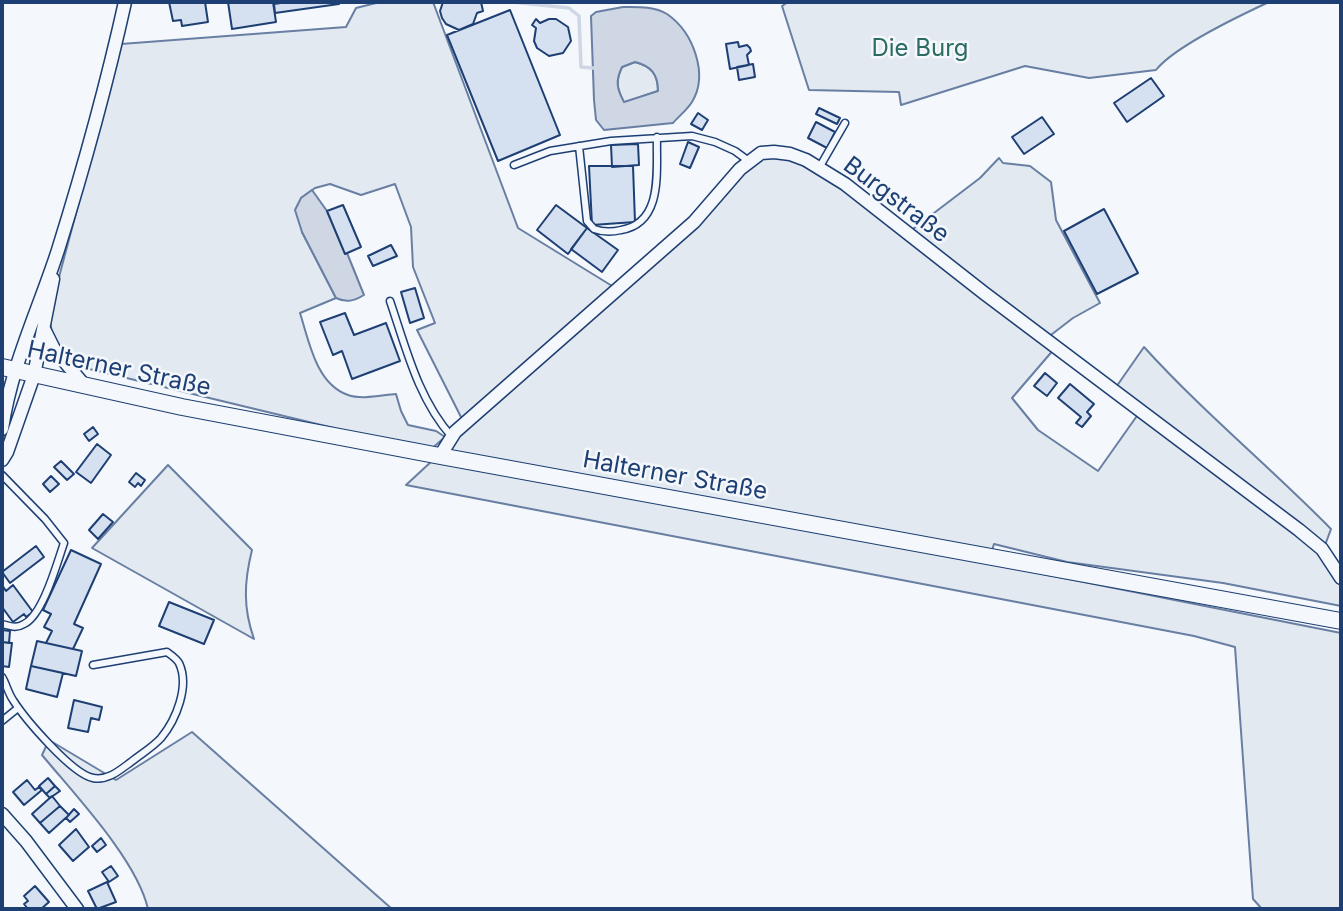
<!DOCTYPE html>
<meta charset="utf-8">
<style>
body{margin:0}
#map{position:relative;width:1343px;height:911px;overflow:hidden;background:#f4f7fb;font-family:Inter,sans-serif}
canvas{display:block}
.frame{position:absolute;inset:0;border:4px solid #1d3f73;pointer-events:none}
</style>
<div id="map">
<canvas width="1343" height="911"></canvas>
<div class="frame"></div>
</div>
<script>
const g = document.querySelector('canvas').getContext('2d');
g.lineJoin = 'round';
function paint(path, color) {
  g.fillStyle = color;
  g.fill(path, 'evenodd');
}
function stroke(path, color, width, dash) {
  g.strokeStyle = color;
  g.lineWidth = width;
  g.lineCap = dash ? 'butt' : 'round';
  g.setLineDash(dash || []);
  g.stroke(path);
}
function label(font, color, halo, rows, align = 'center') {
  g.font = font + ' Inter,sans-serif';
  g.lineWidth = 5;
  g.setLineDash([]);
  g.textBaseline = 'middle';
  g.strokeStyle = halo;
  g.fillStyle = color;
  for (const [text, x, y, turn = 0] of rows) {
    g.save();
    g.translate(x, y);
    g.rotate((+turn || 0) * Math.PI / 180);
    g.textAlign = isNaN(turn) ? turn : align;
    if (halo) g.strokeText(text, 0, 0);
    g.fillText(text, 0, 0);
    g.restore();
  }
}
const green = new Path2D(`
 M380,2H433L518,228L617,289L463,421L417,330L435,323L413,267L411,227L395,184L361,195L330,184L315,188L301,198L302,232L336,298L300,313C309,341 316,384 348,395C362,400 382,395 396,394L401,411L408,425L436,431L445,437L429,451L81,367C71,362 66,356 60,347C45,325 51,317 55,292L121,44L346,27L356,8Z
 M788,2H1269C1241,15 1174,47 1156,70L1089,78L1025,66L901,105L899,92L809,90L782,6Z
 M635,62C651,66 658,74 658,91L624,103C617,89 615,82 622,67Z
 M775,154L823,173L1055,348L1012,398L1038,430L1098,471L1139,413L1321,550L1341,582V606L1223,583L1067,562L994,544L988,563L1341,633V909H1262L1253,899L1235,647L1194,636L406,485L763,155Z
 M999,158L1003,163L1030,166L1051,182L1056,220L1100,303L1073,318L1047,338L909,232L980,178Z
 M1144,347C1202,411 1270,467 1331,529L1324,548L1114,390Z
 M168,465L252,550C244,582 243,608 254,639L92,548Z
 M192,732L392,909H148C137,860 75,795 42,755L49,740L116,780Z`);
paint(green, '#e3e9f0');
stroke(green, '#687fa3', 2);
const water = new Path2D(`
 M623,7C637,7 654,6 667,14C693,32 709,74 692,102C687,110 679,116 673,123L604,130L596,120L594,100L591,16L596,12ZM635,62C651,66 658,74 658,91L624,102C617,89 615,81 622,67Z
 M312,190L327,211L345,253H347L364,295C354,301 347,303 336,298L302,232L295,210L301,198Z`);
paint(water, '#cfd7e4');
stroke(water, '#687fa3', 2);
stroke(new Path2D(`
 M512,2L569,8L579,16L581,67L593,68`), '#cfd7e4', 3.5);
const building = new Path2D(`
 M169,2H205L208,22L182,26L181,20L173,21Z
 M228,2H273L276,22L232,29Z
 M287,2H339V4L275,13L274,4Z
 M443,2H481L483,11L477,13L473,24L459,30L446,24L442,18L440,11Z
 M510,10L560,135L498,161L447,35Z
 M536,19L540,23L549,19H556L568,27L571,41L563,53L549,56L537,48L534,41L536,28L532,25Z
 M738,42L739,47L747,45L750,48L751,51L747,55L749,65L730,69L726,44Z
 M753,64L755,77L739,80L737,67Z
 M1151,78L1164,96L1127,122L1114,103Z
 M819,108L840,118L837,124L816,114Z
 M698,113L708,120L702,130L691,124Z
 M1042,117L1054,134L1024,154L1012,137Z
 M816,122L835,132L827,148L808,138Z
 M688,142L699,147L690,168L680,164Z
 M638,144L639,165L612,167L611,145Z
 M589,166H633L635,222L592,225Z
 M343,205L361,247L345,254L327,211Z
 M556,205L587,228L568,254L537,230Z
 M1104,209L1138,273L1097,294L1064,231Z
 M587,228L618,250L602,272L571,249Z
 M391,245L397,256L373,266L368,256Z
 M415,288L424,318L410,323L401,292Z
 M345,313L354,335L386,323L400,361L352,379L342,351L333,355L320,322Z
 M1045,373L1057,383L1047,396L1034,386Z
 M1070,384L1094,404L1087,412L1091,416L1082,427L1076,423L1081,417L1058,398Z
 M93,427L98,434L89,441L84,434Z
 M97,444L111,455L91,483L76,472Z
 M61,461L74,474L67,480L54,467Z
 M136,473L145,480L141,486L138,483L135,487L129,482Z
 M51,476L59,484L50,492L43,484Z
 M103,514L113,522L98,539L89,530Z
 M36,546L44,557L10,583L2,572Z
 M71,550L101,564L74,624L83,628L73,649L46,643L52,631L44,627L51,614L43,610Z
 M2,585L6,591L13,585L33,612L26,617L24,614L13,622L2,607Z
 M169,602L214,620L204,644L159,626Z
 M2,630L10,631L9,643L2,642Z
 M37,641L82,651L76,676L31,666Z
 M2,642L12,643L9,667L2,666Z
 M31,666L63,673L57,697L26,689Z
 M74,700L102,707L99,720L91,718L88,732L68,728Z
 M48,778L55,786L46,794L39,786Z
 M27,780L35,790L39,787L42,790L24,805L13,792Z
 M55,786L60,791L50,798L46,794Z
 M52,796L60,806L40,823L32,814Z
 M60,806L69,815L49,833L40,823Z
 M74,809L79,814L70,822L66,818Z
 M76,829L89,847L73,861L59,845Z
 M101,838L106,845L97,852L92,846Z
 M111,866L118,876L109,882L102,872Z
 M107,882L116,902L97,909L88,891Z
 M35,886L49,902L41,909H28L24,904L28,901L24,896Z`);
paint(building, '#d5e0f0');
stroke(building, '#1d3f73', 2);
const lane = new Path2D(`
 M579,146L587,221L594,229C602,232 613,232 621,230C664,223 656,170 657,137
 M514,165L550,151L611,141L692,136L715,142L735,151L750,162
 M819,168L845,123
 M390,301C406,348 418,399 452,437
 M2,475L45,519L64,543C57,563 43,615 24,624C16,629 10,626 2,624
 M2,677C6,683 8,693 13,700C25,719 72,774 93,778C108,781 120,770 131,762C141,754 153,747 161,738C176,720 190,686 179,663C176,658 171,655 167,652L93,665
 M2,721L18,708`);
const street = new Path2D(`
 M44,329L54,349L85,386
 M2,429C11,366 39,309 58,250C83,170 107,83 125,2
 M440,456L455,432L694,222L740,169L761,153L774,152L790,154L806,160L845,184L984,293L1299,530L1322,549L1341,578
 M2,460L7,452L34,375L53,279
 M2,814L26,841L77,909`);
const secondary = new Path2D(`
 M2,367L182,407L440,456L1341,621`);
stroke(lane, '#1d3f73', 9);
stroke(street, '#1d3f73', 15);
stroke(secondary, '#1d3f73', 18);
stroke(lane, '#f4f7fb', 6);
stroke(street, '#f4f7fb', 12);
stroke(secondary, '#f4f7fb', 16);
label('24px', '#2c6c60', '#f4f7fb', [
 ["Die Burg",920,49]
]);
label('24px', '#1d3f73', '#f4f7fb', [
 ["Burgstraße",896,200,37],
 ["Halterner Straße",119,369,12],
 ["Halterner Straße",675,476,10]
]);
</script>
